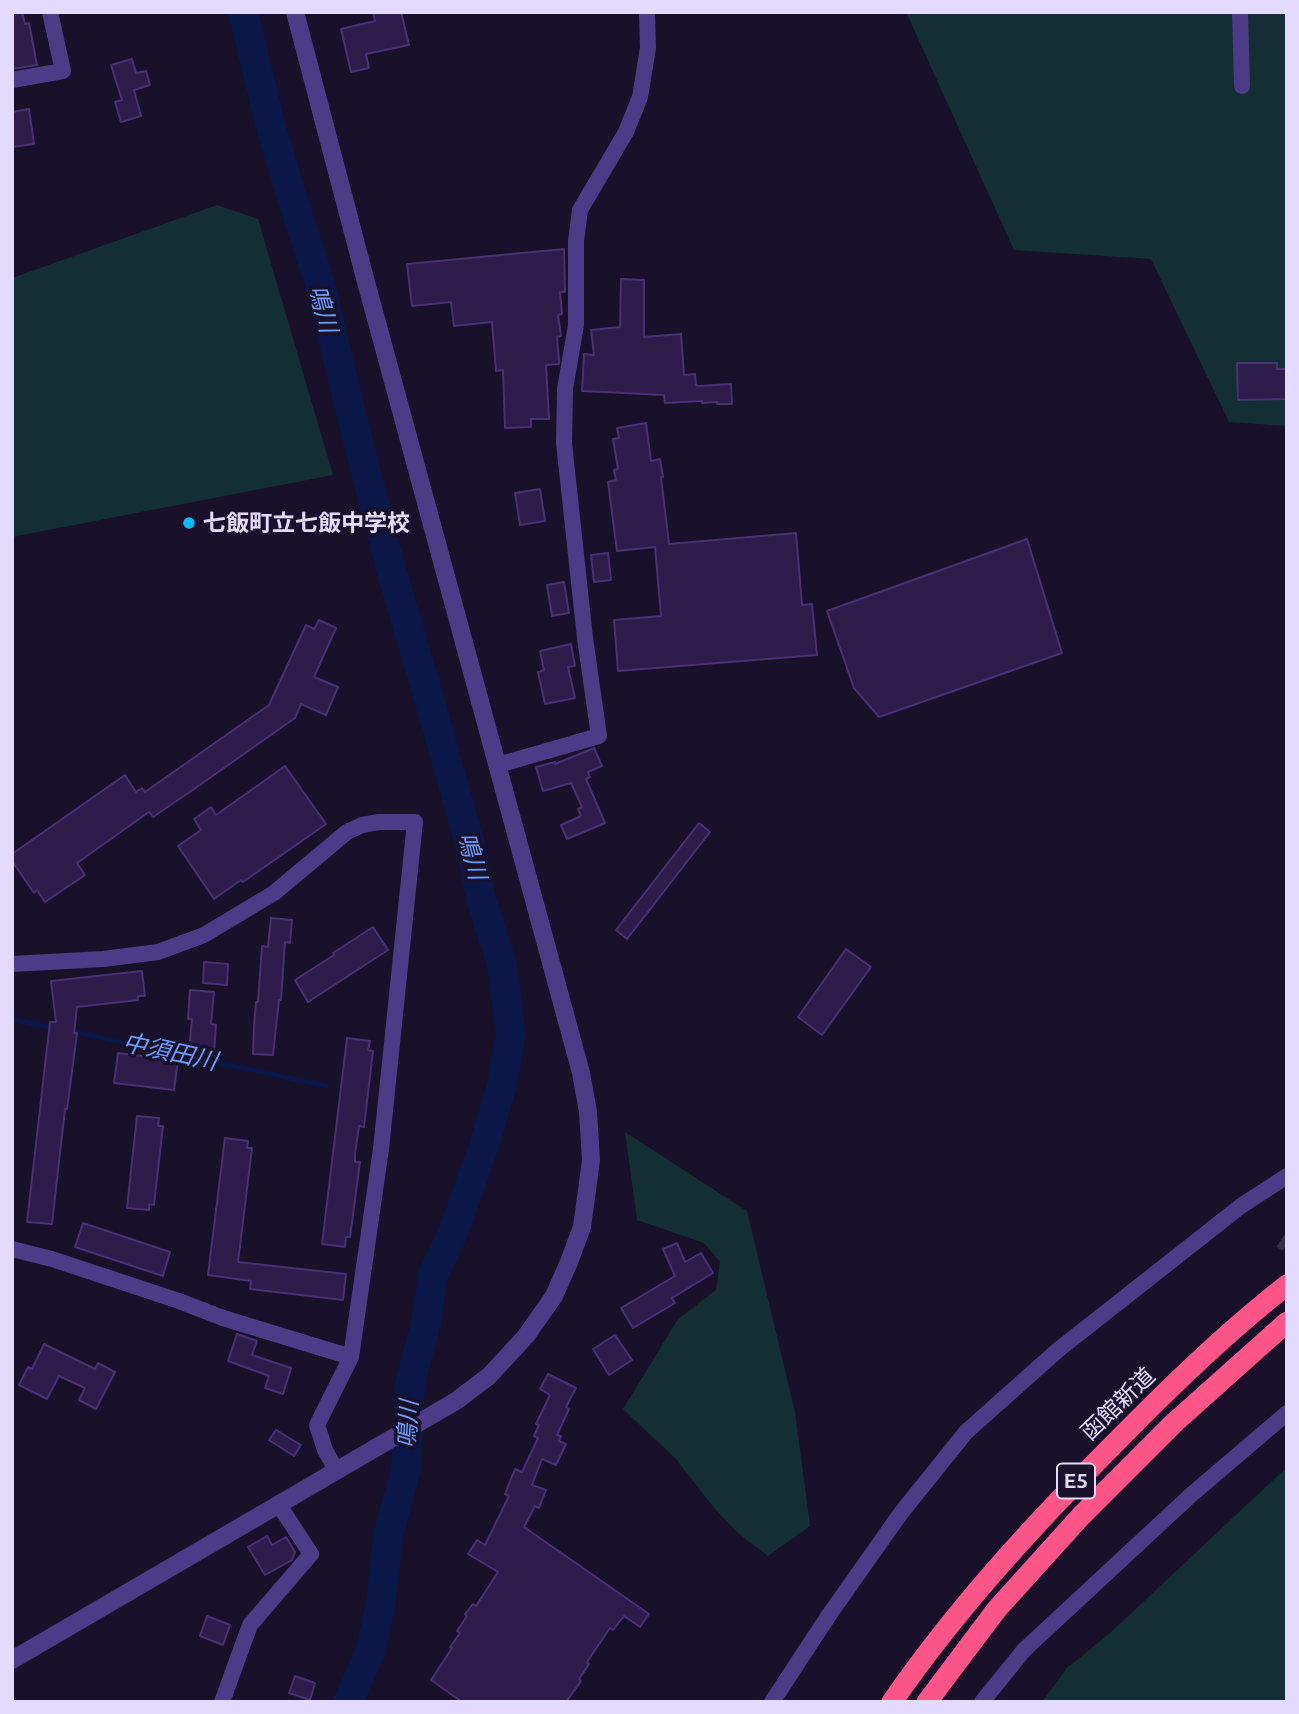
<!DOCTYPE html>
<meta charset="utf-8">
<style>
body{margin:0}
#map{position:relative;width:1299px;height:1714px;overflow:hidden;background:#191029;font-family:Ubuntu,sans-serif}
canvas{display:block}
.frame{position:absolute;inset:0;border:14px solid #e4d9ff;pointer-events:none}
</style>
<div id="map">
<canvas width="1299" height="1714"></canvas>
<div class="frame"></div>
</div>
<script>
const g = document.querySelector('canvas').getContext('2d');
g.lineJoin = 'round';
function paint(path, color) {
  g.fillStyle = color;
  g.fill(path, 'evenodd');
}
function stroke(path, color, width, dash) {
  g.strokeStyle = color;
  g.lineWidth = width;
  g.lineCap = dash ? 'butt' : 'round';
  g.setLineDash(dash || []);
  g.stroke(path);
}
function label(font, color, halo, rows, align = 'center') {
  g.font = font + ' Ubuntu,"Noto Sans JP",sans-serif';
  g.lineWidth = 7;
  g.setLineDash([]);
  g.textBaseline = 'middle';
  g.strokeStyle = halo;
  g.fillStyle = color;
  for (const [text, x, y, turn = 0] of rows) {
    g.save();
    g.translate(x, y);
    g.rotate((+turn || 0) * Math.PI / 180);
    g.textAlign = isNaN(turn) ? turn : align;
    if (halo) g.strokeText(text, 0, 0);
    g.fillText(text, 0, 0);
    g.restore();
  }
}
paint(new Path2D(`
 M906,12H1287V426L1229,422L1151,259L1014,250Z
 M217,205L258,219L333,475L12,537V278Z
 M625,1132L747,1211L795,1412L810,1526L768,1556L738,1533L715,1509L675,1458L623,1409L678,1319L716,1290L720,1262L704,1243L637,1220Z
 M1287,1467V1702H1042L1067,1668L1110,1633Z`), '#132f33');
stroke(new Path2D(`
 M12,1019L54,1028
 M70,1031L327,1086`), '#0b1748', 5);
stroke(new Path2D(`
 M243,12L271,127L293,201L319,280L355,429L393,576L426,688L470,844L481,898L502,965L511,1033L502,1085L484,1146L453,1233L433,1275L426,1323L410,1384L406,1469L388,1536L381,1602L371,1650L348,1702`), '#0b1748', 30);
const building = new Path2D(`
 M12,12H22L25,24L29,23L37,65L12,69Z
 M373,12H401L409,45L366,54L369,68L351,72L341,29L375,21Z
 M132,59L136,73L146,71L150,85L134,90L141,116L121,122L115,102L122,100L111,65Z
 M29,109L34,144L12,147V112Z
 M564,249L565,292H560L562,314L558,315L561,336L557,337L559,360V364L546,365L549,419H531V427L505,428L503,370L496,371L492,322L454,326L451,302L412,306L407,264Z
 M621,279L644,280V337L681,334L684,375L695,374L696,385L698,386L731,384L732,404H717V402L702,403V401L665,403L664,395L582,391L584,354L594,355L591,330L620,327Z
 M1237,363H1277V369H1287V399L1238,400Z
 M646,423L651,461L660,459L663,477H661L669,544L796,533L802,605L812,604L817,655L618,671L614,620L661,616L655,547L617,551L608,482L616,480L614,470L618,469L613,439L619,438L617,428Z
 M540,489L545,521L520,525L515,493Z
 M1027,539L1062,653L879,717L854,688L827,611Z
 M608,553L611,580L594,582L591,555Z
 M564,582L569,613L552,616L547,585Z
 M319,620L336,628L314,677L338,687L326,715L301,704L295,718L197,787L153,817L149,812L77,863L85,875L45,902L37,890L34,893L12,861V854L125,775L136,792L142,788L145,792L269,705L306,625L314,629Z
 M571,644L575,666L568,667L575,698L545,704L538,672L544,670L540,651Z
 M594,748L602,766L588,772L590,777L586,779L605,823L567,839L561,825L581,816L578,809L582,807L571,783L543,791L536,767L555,762V764Z
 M285,766L326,824L243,882L241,880L214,899L178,846L201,830L194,819L211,807L216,815Z
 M699,823L710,832L627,939L616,930Z
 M271,918L292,920L290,943L285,942L281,1000H279L273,1055L253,1054L254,1026L256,1002H258L262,946L268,947Z
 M373,927L388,950L308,1002L295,980L334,955L333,953Z
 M846,949L871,967L822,1035L798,1017Z
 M204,962L228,964L227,985L203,983Z
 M142,971L145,996H138V1000L77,1007L74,1033H77L67,1109H65L52,1224L27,1222L50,1022H56L51,981Z
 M190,990L214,992L211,1024L216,1025L214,1053L189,1051L192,1019H188Z
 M347,1038L370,1041L368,1050L373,1051L364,1127L359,1126L355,1154V1162H360L350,1237H346L345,1247L322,1244Z
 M118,1053L178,1060L174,1090L114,1083Z
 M137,1116L159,1118L158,1126H163L154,1205L149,1204V1210L127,1208Z
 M225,1138L248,1141L247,1148H252L238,1262L346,1274L343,1300L250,1289L251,1281L208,1275Z
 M83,1223L170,1252L163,1276L75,1247Z
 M677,1243L685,1262L701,1253L713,1273L672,1298L675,1303L633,1328L621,1308L675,1276L663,1249Z
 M237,1334L257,1341L252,1355L291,1368L283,1394L265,1388L269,1376L228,1361Z
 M615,1335L632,1360L609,1375L593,1349Z
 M44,1344L95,1369L98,1363L115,1372L96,1409L79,1400L85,1388L59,1376L47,1399L19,1385L28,1367L32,1369Z
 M548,1374L576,1388L566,1407L569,1409L557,1435L561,1436L559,1441L566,1444L556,1465L542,1459L532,1485L546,1490L539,1508L535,1506L524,1527L649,1614L640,1627L624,1616L613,1630L610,1628L587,1662L589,1664L579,1679L581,1681L566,1702H462L431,1680L452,1648L450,1647L460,1633L457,1631L467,1616L465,1614L473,1604L476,1606L498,1572L468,1554L477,1540L485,1545L509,1496L505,1494L515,1469L522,1472L538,1438L534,1436L539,1425L536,1424L550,1395L540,1389Z
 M276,1430L301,1445L294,1456L269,1440Z
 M267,1536L272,1545L286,1537L295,1552L292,1560L265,1575L248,1547Z
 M207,1616L230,1625L223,1645L200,1636Z
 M295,1676L315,1683L310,1700L289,1693Z`);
paint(building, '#2e1d4a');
stroke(building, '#492f76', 2);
stroke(new Path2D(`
 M1281,1240L1287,1244`), '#372e49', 16, [16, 8]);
stroke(new Path2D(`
 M1240,12L1242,86
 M12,80L63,71L50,12
 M498,765L599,736L585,638L564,443L565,389L576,325V241L580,210L626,132L640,97L648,48L647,12
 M12,964L103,959L158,952L204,935L274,893L347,832L362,825L379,822H415L381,1149L351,1357L317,1425L325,1450L336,1470
 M12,1249L52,1259L179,1301L223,1318L351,1357
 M222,1702L250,1625L311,1554L279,1505
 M772,1702L829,1615L901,1513L966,1432L1058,1350L1241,1206L1287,1176
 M982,1702L1024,1650L1191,1495L1287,1413`), '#4c3c88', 16);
stroke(new Path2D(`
 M12,1660L456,1401L489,1376L526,1336L554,1296L569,1262L582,1227L591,1160L588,1112L581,1073L366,282L295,12`), '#4c3c88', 18);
stroke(new Path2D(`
 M892,1702C959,1605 1039,1519 1122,1436C1173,1384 1229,1330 1287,1285
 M927,1702L997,1609L1081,1516L1174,1423L1287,1322`), '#fe5588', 21);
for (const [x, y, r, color] of [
 [189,523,7,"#06bafe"]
]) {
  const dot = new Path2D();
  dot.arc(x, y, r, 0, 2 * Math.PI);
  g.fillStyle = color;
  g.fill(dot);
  stroke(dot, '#191029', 2.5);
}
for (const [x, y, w] of [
 [1076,1481,38]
]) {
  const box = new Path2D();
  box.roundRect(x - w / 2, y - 17.5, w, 35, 5);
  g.fillStyle = '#191029';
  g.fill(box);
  stroke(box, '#e4d9ff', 2);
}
label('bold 21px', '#e4d9ff', null, [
 ["E5",1076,1481]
]);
label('bold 23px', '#e4d9ff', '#191029', [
 ["七飯町立七飯中学校",203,523]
], 'left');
label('23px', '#e4d9ff', '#191029', [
 ["函館新道",1118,1404,-44]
]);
label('italic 24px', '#679efe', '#191029', [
 ["鳴川",323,309,75],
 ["鳴川",472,856,75],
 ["中須田川",170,1052,12],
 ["鳴川",408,1424,-87]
]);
</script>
